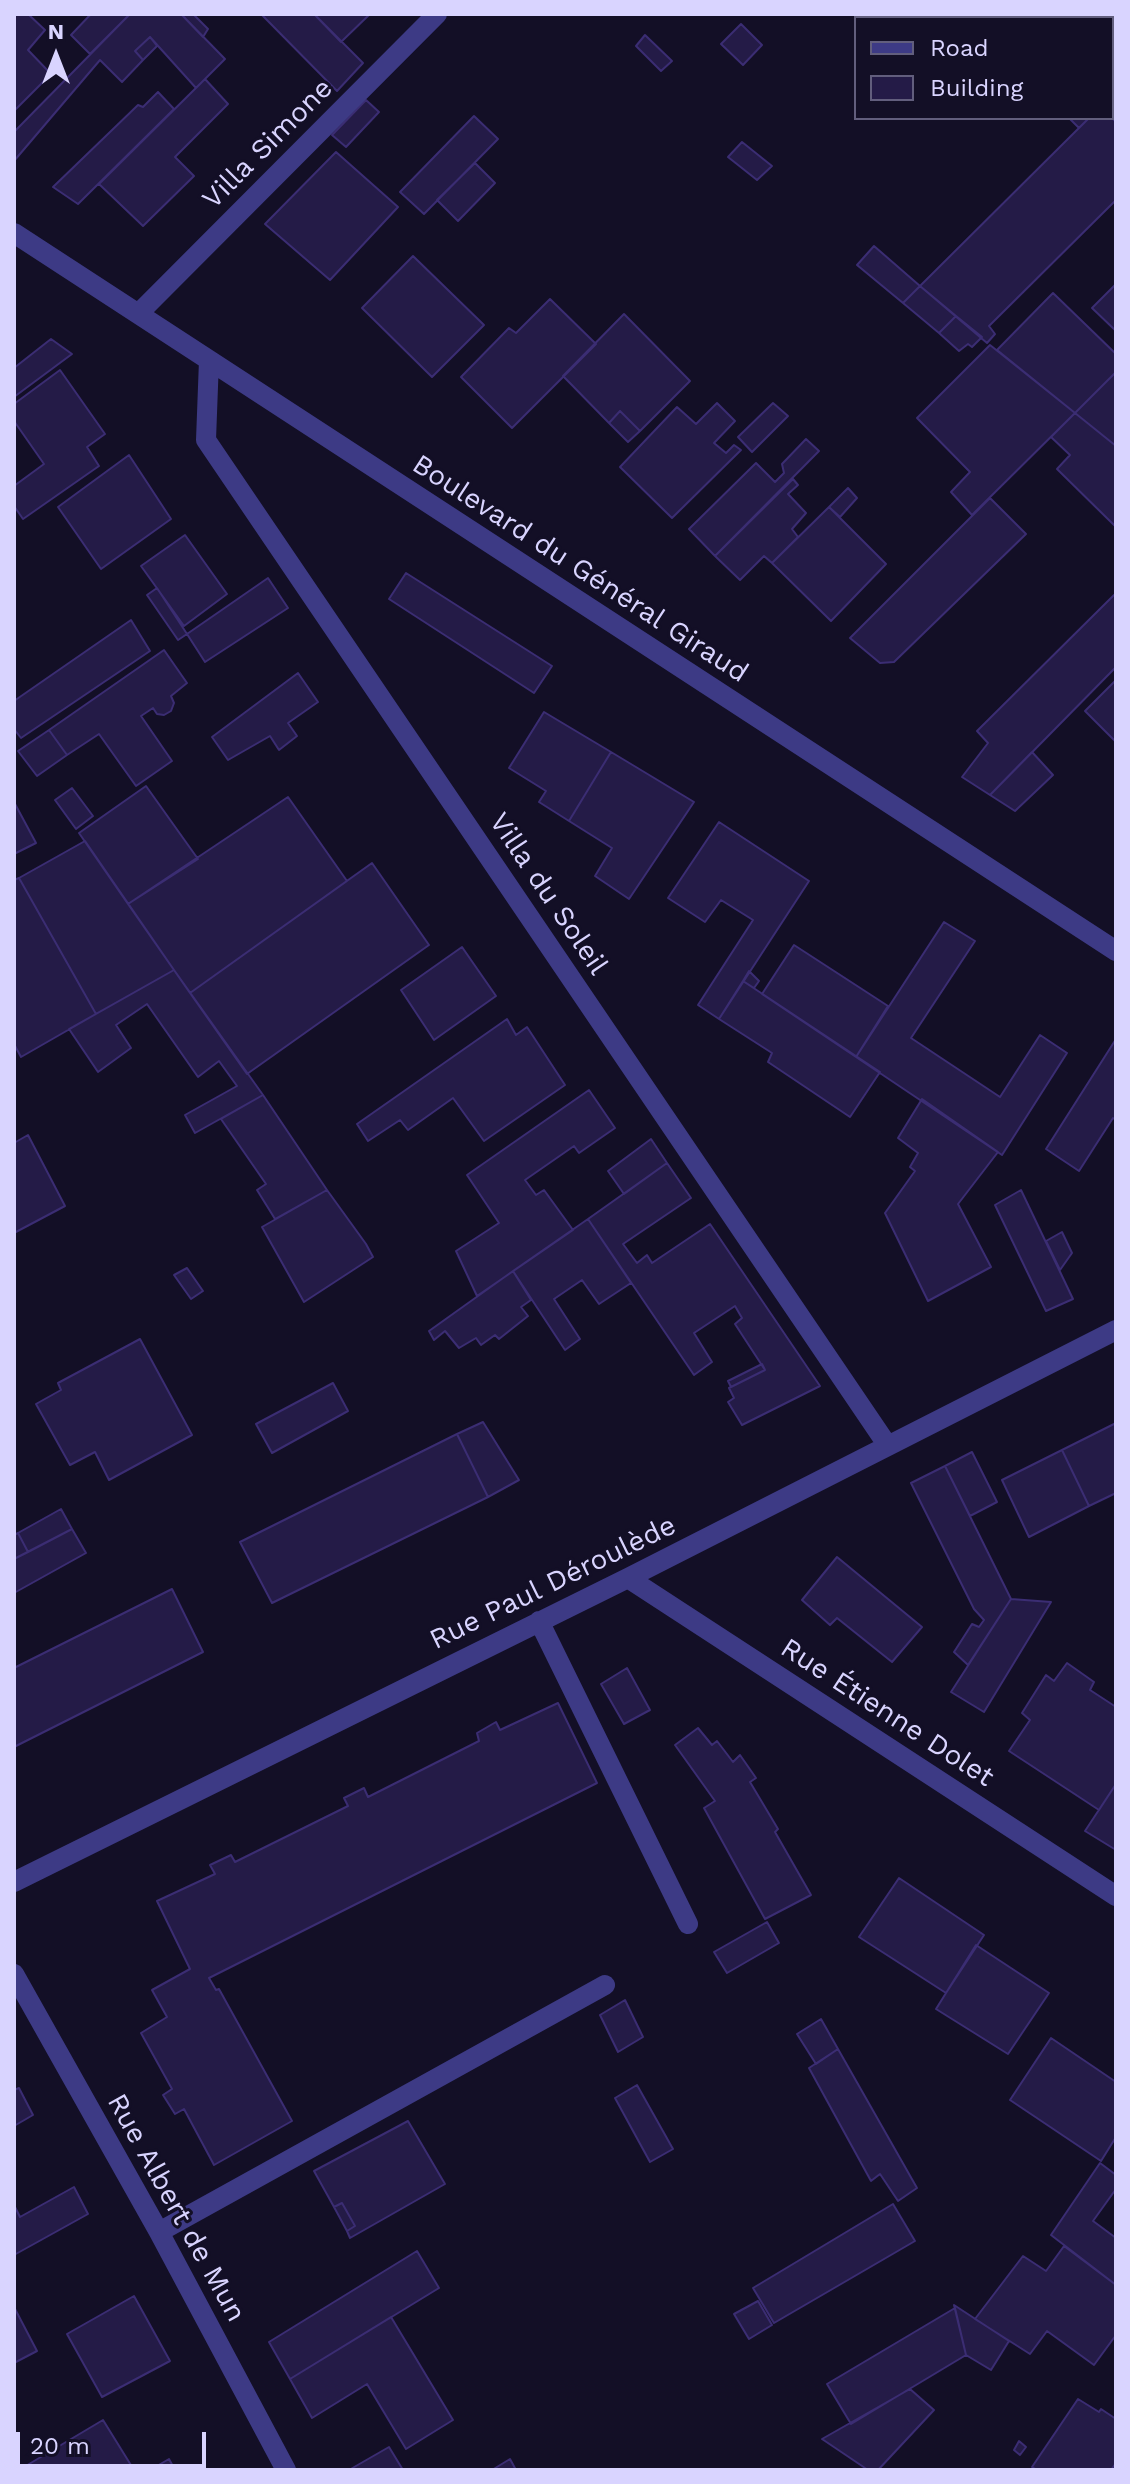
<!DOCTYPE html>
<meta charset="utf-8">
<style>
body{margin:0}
#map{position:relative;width:1130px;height:2484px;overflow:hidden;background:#130f26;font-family:"Work Sans",sans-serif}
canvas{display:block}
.frame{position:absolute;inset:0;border:16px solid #d9d4ff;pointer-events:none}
.legend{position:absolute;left:854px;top:16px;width:260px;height:104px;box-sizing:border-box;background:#130f26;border:2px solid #625e7d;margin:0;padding:10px 14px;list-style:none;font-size:24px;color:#d9d4ff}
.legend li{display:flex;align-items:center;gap:16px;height:40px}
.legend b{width:40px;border:2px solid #625e7d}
.north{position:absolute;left:16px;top:16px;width:80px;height:80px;-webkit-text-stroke:6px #130f26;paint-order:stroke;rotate:0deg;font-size:22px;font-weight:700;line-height:32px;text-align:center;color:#d9d4ff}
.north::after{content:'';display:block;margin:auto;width:28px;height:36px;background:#d9d4ff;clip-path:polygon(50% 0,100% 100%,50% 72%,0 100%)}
.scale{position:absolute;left:16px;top:2432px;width:190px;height:36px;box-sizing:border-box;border:4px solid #d9d4ff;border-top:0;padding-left:10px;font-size:24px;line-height:28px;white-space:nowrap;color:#d9d4ff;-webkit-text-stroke:6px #130f26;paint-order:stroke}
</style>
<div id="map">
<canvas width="1130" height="2484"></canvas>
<div class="frame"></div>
<ul class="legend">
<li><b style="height:10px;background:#3d3a85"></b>Road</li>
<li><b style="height:22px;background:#241b47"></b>Building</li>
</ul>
<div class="north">N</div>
<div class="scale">20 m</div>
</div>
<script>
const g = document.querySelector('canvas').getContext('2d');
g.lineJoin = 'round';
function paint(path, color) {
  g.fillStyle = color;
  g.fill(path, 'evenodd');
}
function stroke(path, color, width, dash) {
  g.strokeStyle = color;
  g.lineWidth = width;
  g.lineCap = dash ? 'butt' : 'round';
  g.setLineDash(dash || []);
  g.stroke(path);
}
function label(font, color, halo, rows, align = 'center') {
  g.font = font + ' "Work Sans",sans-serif';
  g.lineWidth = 6;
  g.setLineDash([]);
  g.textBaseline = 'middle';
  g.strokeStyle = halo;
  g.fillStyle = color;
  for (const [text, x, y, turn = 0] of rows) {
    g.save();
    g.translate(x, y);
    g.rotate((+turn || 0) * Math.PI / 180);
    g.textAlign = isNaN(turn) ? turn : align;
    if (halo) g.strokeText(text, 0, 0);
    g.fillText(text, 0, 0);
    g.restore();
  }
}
const building = new Path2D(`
 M14,14H28L45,30L28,50L51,74L14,111Z
 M91,14H130L90,54L71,35Z
 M130,14H181L225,59L196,88L150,37L135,51L143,60L122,82L100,60L14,161V132Z
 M181,14H193L208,29L203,37Z
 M261,14H314L363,63L337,91Z
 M314,14H370L341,42Z
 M1030,14H1061L1058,18H1033Z
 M1094,14H1116V36L1112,32V18H1098Z
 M741,24L762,45L743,65L721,44Z
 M645,35L672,61L661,71L636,46Z
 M150,37L157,46L143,60L135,51Z
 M1112,66L1116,70V92L1112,95Z
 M205,79L228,104L175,157L194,176L143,226L99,184Z
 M158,92L174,109L78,204L53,187L138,105L143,107Z
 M366,100L379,112L346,147L332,135Z
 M474,116L498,139L424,214L400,192Z
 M1069,118H1089L1079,128Z
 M1089,118H1112L1116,122V200L989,326L995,334L987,343L920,286Z
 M742,142L772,166L757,180L728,157Z
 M336,152L398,207L330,280L265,224Z
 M475,163L495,183L458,221L437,200Z
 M874,246L920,286L903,303L857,265Z
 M413,256L484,325L432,377L362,308Z
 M1116,284V331L1092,308Z
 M920,286L956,316L939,333L903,303Z
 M1053,293L1116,354V372L1075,413L997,350Z
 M550,299L596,344L512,428L461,377L509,328L516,333Z
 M624,314L690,381L640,431L620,411L609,423L563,376Z
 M956,316L982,337L972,347L968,344L959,351L939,333Z
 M51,339L72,354L14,397V368Z
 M990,345L1075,413L972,515L951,492L970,472L917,418Z
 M60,370L105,434L87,447L99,466L23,519L14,506V486L44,464L14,421V404Z
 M1116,372V446L1075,413Z
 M717,403L735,421L714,443L726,453L734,445L741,450L672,518L620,467L677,407L696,424Z
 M773,403L788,416L752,452L738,437Z
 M620,411L640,431L628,442L609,423Z
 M1075,413L1116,446V527L1057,469L1070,455L1051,437Z
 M806,439L819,451L715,556L689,529L756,463L775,482L784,473L782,464Z
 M129,455L171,519L101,569L58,507Z
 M793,479L798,485L788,494L806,513L792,529L798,537L772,563L764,556L740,580L715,556Z
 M848,488L857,498L840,517L829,507Z
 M990,498L1026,534L894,662L880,663L850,638Z
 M829,507L886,564L831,621L772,563Z
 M185,535L227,594L184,626L141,566Z
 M406,573L552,666L534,693L389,599Z
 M268,578L288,608L205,662L187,634Z
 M157,588L187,634L178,640L147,595Z
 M1114,595L1116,597V667L990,795L962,777L988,743L977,731Z
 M131,620L150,651L21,738L14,729V701Z
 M164,650L187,683L171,696L174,703L171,711L164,715L157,714L153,708L141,716L172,761L136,786L99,734L67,755L49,730Z
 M298,673L318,702L288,723L297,736L279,750L270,736L228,760L212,737Z
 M1116,680V742L1085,711Z
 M544,712L611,752L569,821L539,802L546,791L509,768Z
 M49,730L67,755L37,776L18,751Z
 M611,752L694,802L629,899L595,876L612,848L569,821Z
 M1032,752L1053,775L1015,811L990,795Z
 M146,786L198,859L128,904L79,833Z
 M72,788L93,816L76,829L55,800Z
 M288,797L347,881L190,993L128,904Z
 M14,802L36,843L14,854Z
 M719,822L809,881L719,1019L698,1005L753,920L721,900L705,922L668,898Z
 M85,841L174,970L96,1014L19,878Z
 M372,863L429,945L247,1074L190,993Z
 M19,878L96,1014L21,1057L14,1044V880Z
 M944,922L975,941L911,1038L1000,1097L1040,1035L1067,1053L1002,1155L856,1057Z
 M794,945L888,1006L856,1057L762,994Z
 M462,947L496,996L434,1040L401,990Z
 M174,970L263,1095L195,1133L185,1115L237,1086L219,1061L198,1077L147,1004L116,1025L131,1048L98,1072L69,1029Z
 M749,971L759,981L754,988L743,981Z
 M743,981L880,1072L850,1117L768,1062L772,1053L719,1019Z
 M507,1019L516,1035L527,1027L565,1085L484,1141L453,1098L408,1130L400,1120L368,1141L357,1124Z
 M1116,1039V1120L1113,1118L1079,1171L1046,1149Z
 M589,1090L615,1128L579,1153L574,1146L525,1180L536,1195L544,1190L573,1230L477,1296L456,1251L499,1223L467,1175Z
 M263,1095L327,1190L275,1219L257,1190L266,1184L221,1119Z
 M922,1099L998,1152L958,1204L991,1267L928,1301L885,1213L915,1171L910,1167L918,1153L898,1138Z
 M28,1135L65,1206L14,1233V1143Z
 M651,1139L667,1163L624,1194L608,1171Z
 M667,1163L691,1198L623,1244L637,1263L647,1255L652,1263L710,1224L820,1386L742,1425L728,1402L734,1398L729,1388L765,1370L735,1324L742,1318L735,1306L694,1333L712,1362L694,1375L588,1219Z
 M327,1190L366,1244L373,1257L304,1302L262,1227Z
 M1021,1190L1073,1299L1046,1311L995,1205Z
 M588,1219L631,1283L599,1304L582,1280L554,1299L580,1339L565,1350L513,1271Z
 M1062,1232L1072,1253L1060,1270L1046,1241Z
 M187,1268L203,1291L191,1299L174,1275Z
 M513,1271L531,1300L521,1307L528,1316L499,1339L495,1335L481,1345L476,1338L459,1348L445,1331L434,1340L429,1331Z
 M140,1339L192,1435L109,1480L95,1452L70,1465L36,1404L61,1390L58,1383Z
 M762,1364L765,1370L731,1387L728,1381Z
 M333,1383L348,1411L272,1453L256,1424Z
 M483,1422L519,1480L488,1497L457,1434Z
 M1116,1423V1493L1089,1506L1062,1450Z
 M457,1434L488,1497L272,1603L240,1542Z
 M1062,1450L1089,1506L1029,1537L1002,1480Z
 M972,1452L997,1502L970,1516L945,1466Z
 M945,1466L1011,1599L968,1665L954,1652L972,1624L979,1627L984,1620L974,1609L911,1483Z
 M61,1509L72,1529L28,1552L18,1533Z
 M72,1529L86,1553L14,1593V1559Z
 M18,1533L28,1552L14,1559V1535Z
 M837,1557L922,1627L892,1662L837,1618L830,1625L802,1600Z
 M172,1589L203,1652L14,1747V1668Z
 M1011,1599L1051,1602L984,1712L951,1692Z
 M1067,1663L1094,1682L1090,1690L1116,1707V1784L1099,1810L1009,1751L1030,1720L1022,1713L1046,1675L1054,1681Z
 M627,1668L650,1710L624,1724L601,1684Z
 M558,1703L597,1783L209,1978L216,1990L219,1989L292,2121L214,2165L184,2109L175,2114L163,2095L172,2089L141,2033L167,2017L152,1990L190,1969L157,1901L215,1874L210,1865L231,1855L235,1862L348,1806L344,1798L364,1788L368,1797L479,1741L477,1733L496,1722L500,1730Z
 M698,1728L712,1745L717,1741L733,1762L740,1755L756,1778L750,1782L778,1829L775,1832L811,1895L765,1919L704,1808L715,1801L675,1745Z
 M1116,1784V1850L1085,1831Z
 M899,1878L984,1935L946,1993L859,1937Z
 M767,1922L779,1943L727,1973L714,1952Z
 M976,1945L1049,1993L1008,2054L936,2009Z
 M625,2000L643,2037L618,2052L600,2015Z
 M821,2019L838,2049L816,2064L797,2034Z
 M1051,2038L1116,2082V2137L1101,2161L1010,2100Z
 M838,2049L917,2188L898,2201L880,2174L871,2181L809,2068Z
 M637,2085L673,2149L650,2162L615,2098Z
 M19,2088L33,2115L14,2126V2090Z
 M408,2121L445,2184L350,2238L347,2231L355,2226L342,2203L334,2207L314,2171Z
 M1100,2163L1116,2175V2189L1093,2221L1116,2238V2285L1051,2235Z
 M74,2187L88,2214L14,2255V2205L20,2217Z
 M342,2203L355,2226L347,2231L334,2207Z
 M893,2204L915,2241L774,2323L753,2288Z
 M1064,2246L1116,2285V2335L1094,2365L1047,2331L1030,2354L975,2319L1023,2256L1046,2271Z
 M417,2251L439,2288L290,2379L269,2342Z
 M134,2296L170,2361L102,2397L67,2334Z
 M758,2301L772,2325L749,2339L734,2314Z
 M954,2305L1009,2341L991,2370L966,2355Z
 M14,2307L37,2351L14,2363Z
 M955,2308L966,2355L851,2424L827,2384Z
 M391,2317L453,2420L406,2449L367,2384L312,2418L290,2379Z
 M910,2389L934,2410L878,2470H868L822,2439Z
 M1078,2399L1099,2412L1101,2409L1116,2419V2463L1111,2470H1037L1032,2467Z
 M103,2420L134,2470H19Z
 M1019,2441L1026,2447L1020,2455L1014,2450Z
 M389,2447L403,2470H349Z
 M169,2459L175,2470H150Z
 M510,2459L516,2470H492Z`);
paint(building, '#241b47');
stroke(building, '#3b2d73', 2);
stroke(new Path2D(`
 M14,233L1116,951
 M138,314L437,14
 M209,360L206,440L888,1446
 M628,1578L1116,1896
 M539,1621L688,1924
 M14,1882L628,1578L1116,1330
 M14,1974L159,2232L286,2470
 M159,2232L605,1985`), '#3d3a85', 20);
label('28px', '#d9d4ff', '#130f26', [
 ["Villa Simone",268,144,-45],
 ["Boulevard du Général Giraud",580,569,33],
 ["Villa du Soleil",548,894,56],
 ["Rue Paul Déroulède",553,1583,-26],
 ["Rue Étienne Dolet",887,1713,33],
 ["Rue Albert de Mun",176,2208,61]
]);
</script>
